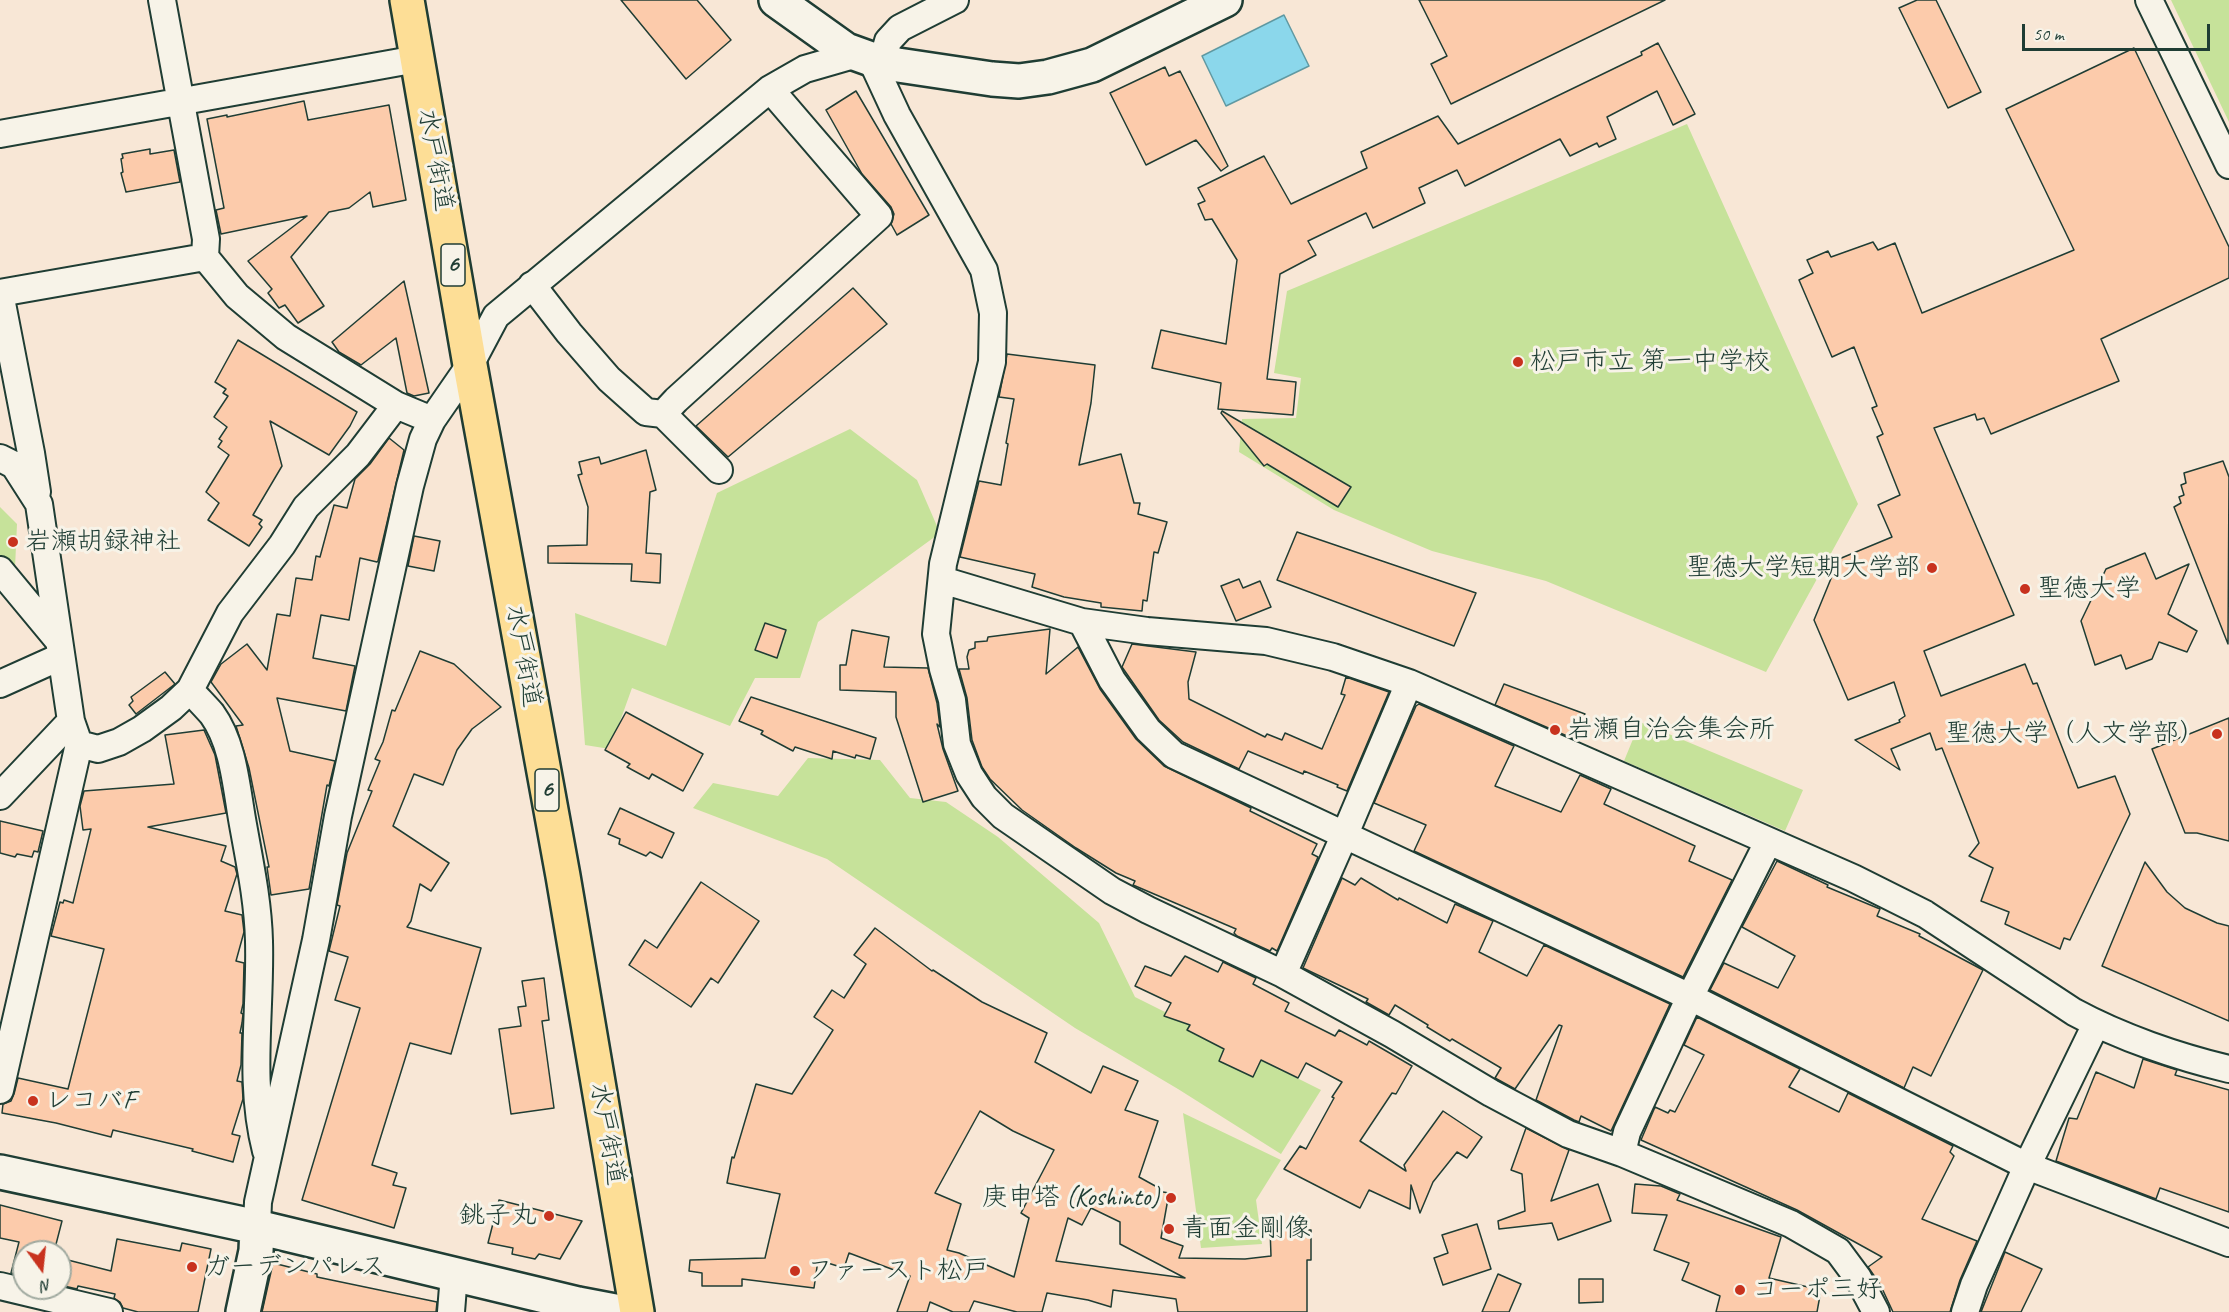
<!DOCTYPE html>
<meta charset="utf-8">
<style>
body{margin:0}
#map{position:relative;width:2229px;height:1312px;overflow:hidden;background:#f8e7d6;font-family:Caveat,sans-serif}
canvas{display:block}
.north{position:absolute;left:12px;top:1240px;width:60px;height:60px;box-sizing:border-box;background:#f7f3e8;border:2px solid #a1aaa0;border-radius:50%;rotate:165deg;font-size:16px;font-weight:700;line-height:24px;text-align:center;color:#1f3d34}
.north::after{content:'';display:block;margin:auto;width:21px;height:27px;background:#c8321e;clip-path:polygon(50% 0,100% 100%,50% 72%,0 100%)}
.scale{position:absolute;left:2022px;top:24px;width:188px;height:27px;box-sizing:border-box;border:3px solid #1f3d34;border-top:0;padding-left:8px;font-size:18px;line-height:21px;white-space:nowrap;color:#1f3d34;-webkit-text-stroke:4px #f7f3e8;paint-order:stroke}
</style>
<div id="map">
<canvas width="2229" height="1312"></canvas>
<div class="north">N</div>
<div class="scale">50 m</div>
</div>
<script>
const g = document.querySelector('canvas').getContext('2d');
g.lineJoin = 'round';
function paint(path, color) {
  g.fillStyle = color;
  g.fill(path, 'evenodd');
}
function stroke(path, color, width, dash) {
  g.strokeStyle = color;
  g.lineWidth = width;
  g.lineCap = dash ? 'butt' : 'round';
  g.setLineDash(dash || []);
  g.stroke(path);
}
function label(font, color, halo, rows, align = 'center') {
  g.font = font + ' Caveat,"Klee One",sans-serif';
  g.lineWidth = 6;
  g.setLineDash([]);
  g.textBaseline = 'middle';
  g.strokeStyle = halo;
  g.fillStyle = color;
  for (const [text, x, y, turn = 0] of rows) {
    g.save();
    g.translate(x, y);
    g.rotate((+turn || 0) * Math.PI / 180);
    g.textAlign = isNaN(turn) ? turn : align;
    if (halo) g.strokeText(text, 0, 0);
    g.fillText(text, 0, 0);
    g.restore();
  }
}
paint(new Path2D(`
 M2171,0H2229V122Z
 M1687,124L1858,504L1766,672L1546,581L1432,551L1334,510L1239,452L1242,419L1296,418L1301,378L1274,373L1287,291Z
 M850,429L917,480L940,533L818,622L800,678H755L730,726L632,688L610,749L585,745L575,613L666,646L717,493Z
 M0,507L17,524L15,568L0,559Z
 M1640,722L1803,790L1785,831L1624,761Z
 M808,758L880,760L910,798L946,802L998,837L1099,923L1135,997L1321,1090L1281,1154L1178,1089L1075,1028L827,859L693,808L713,783L778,796Z
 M1183,1113L1281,1160L1256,1200L1262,1244L1201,1248Z`), '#c6e29a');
const water = new Path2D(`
 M1284,15L1309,66L1226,106L1202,56Z`);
paint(water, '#8bd7eb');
stroke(water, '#6099a2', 1.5);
const building = new Path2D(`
 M621,0H697L731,40L686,79Z
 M1419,0H1665L1451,104L1431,64L1447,56Z
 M1917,0H1936L1981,92L1948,108L1899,8Z
 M1658,43L1695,114L1673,125L1657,91L1607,117L1616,139L1599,147L1597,143L1570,156L1560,139L1465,186L1457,170L1419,188L1425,203L1373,228L1366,213L1308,241L1316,255L1280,274L1267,379L1296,382L1293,415L1218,409L1221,383L1152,368L1161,330L1226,344L1237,260L1212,219L1205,220L1198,204L1205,201L1198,188L1264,156L1291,204L1367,168L1361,152L1438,116L1458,144L1642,55L1641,52Z
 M2134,48L2229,247V278L2101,339L2119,381L1991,434L1984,418L1977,420L1975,414L1934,428L2014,615L1924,651L1941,696L2025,664L2033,684L2037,683L2078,788L2115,776L2130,814L2070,940L2064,938L2060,949L2005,924L2009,912L1981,901L1993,868L1969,856L1979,843L1942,748L1936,750L1930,733L1891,749L1900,770L1855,740L1900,722L1899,720L1905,716L1894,682L1848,700L1814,620L1839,559L1892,537L1878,505L1900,495L1877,437L1883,434L1872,408L1877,406L1854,347L1832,357L1799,280L1813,273L1807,260L1828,251L1831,257L1873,242L1878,250L1895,243L1922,313L2074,250L2006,109Z
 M1165,67L1169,76L1180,71L1228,166L1221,171L1196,140L1146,165L1110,93Z
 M856,91L929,215L897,235L891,224L894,214L891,207L862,174L826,110Z
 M304,101L308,120L389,105L406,200L373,207L370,192L349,208L329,212L291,257L324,306L298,323L285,305L279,308L268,293L272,289L248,261L307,216L221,234L216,210L224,208L207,119L227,115V117Z
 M150,149V154L174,150L180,182L126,192L121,173L123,172L121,159L123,158L122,154Z
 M404,281L429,393L414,396L407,393L396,338L361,365L339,352L332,342Z
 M853,288L887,324L728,457L696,426Z
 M238,340L357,412L350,426L329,455L270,421L282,466L253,515L262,520L259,524L262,527L249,546L208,520L219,503L206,492L229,455L218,447L222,441L219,439L227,427L214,417L228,396L223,393L226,389L215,382Z
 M1007,354L1095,365L1091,403L1079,465L1121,454L1134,503H1140L1138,514L1167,522L1158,553L1154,552L1147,601L1143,600L1142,611L1101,607V603L1064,597L1032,587L1035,574L960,557L979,481L1001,485L1008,444L1006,443L1014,399L999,397Z
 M1222,411L1351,487L1338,507L1267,464L1264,466L1221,413Z
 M389,438L404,450L378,561L377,562L360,558L349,620L321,615L313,658L355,666L346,711L277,698L290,751L335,761L329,786L327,785L309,889L271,895L267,867H269L249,768L236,726L243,725L211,682L221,664L247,644L267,670L277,614L290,616L296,578L312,580L316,556L320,557L334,505L347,508L355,479L370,464Z
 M646,450L656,490L650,492L646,553L661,554L660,583L631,581L632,564L548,563V546L587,545L588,507L578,475L582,474L579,462L599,457L601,464Z
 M2223,461L2229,477L2228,644L2174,507L2181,503L2179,497L2184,495L2181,485L2186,483L2184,473Z
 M1297,532L1476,593L1454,646L1277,580Z
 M414,536L440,541L434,571L408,566Z
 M2145,553L2156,579L2189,564L2168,614L2197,631L2187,652L2159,642L2152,659L2126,669L2121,655L2095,665L2081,621L2106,569Z
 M1239,579L1243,588L1260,581L1271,607L1236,621L1221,586Z
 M765,623L786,630L777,658L755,650Z
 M1050,629L1046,674L1078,647L1100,689L1136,739L1164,766L1251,808L1250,811L1317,844L1312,854L1318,857L1277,951L1272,948L1270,951L1237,936L1234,933L1236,929L1133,885L1135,881L1116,873L1076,848L1022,810L990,779L982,767L972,740L967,698L959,669H969L967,657L969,650L975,648V642L987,641L988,637Z
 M852,630L889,637L884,667L928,668L937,703L940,727L937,724L943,749L958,791L923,802L896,717V692L840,690V665H846Z
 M1132,644L1196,652L1188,682L1189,699L1265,737L1267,734L1282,740L1285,733L1322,749L1345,695L1341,694L1346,677L1389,692L1347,791L1337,787L1338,785L1304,771L1303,774L1248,751L1239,769L1183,742L1159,720L1122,667Z
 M420,651L454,664L501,707L472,729L457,750L443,785L414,774L393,826L449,863L431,891L420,884L411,921L407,927L481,948L451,1054L410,1043L372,1165L397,1173L393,1185L406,1188L394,1228L302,1200L360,1008L335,1000L348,957L329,951L340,906L337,905L347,853L372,791L368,790L380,761L375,759L383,742L392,710L395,711Z
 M165,672L175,684L136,714L129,705L133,701L131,697Z
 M1504,684L1585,714L1574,739L1495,705Z
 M751,697L876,738L870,759L856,755L855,758L833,751L832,759L795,747L793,751L761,734L763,731L739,721Z
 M1419,704L1514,746L1495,786L1561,812L1580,775L1611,789L1604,804L1695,846L1689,861L1732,880L1683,977L1414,851L1426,825L1374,803L1416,706Z
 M626,712L703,754L683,791L652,774L649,779L627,767L630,764L605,750Z
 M2229,718V841L2197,833H2185L2152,749Z
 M204,730L215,755L226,813L148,827L226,846L221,861L235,867L237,874L225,911L242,915L244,932L236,961L244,963L243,1004L241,1013L243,1014L242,1023L240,1033H242L241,1065L237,1081L242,1082L243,1099L232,1134L240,1136L233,1162L192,1151L193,1149L113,1130L111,1137L56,1123L2,1113L3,1104L11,1101L14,1094L18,1078L68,1089L78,1050L104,949L51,936L60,902L63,903L64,900L73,903L91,829L83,830L80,806L84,791L174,784L165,735Z
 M620,808L674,833L662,858L650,852L646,856L619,844L620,839L608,834Z
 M0,821L43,831L38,852L34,851L32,857L17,854L15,857L0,853Z
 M1777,861L1828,885L1827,887L1880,909L1877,916L1920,934L1919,936L1983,970L1931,1076L1913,1067L1904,1088L1710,990L1724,963L1778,988L1795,956L1742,927Z
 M2145,862L2167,892L2185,908L2217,923L2229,926V1021L2102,966Z
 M1342,878L1355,885L1361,878L1398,900L1399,898L1447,923L1455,904L1493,921L1479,952L1527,976L1544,945L1670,1004L1611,1131L1581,1116L1579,1122L1574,1120L1536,1100L1562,1026L1559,1025L1515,1089L1495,1078L1501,1068L1452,1039L1450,1041L1427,1027L1428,1025L1395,1005L1389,1015L1366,1002L1368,999L1303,968Z
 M701,882L759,921L718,983L711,978L691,1007L629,965L645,940L657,948Z
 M875,928L932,971L933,970L982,1002L1047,1033L1035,1062L1091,1093L1103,1066L1138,1081L1125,1110L1158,1121L1139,1177L1157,1187V1191L1169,1193L1161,1238L1183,1246L1179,1258L1245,1259L1271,1256L1270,1228H1304V1230H1311V1260H1307V1312H1178L1176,1299L1113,1290L1111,1307L1088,1300L1047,1293L1042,1312H1017L974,1301L969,1312H953L930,1302L927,1312H897L910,1276L849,1253L844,1268L818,1260L814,1288L742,1279V1286H702V1273L689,1271L690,1260L765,1258L780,1194L727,1183L732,1157L734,1158L756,1084L792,1094L833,1030L814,1017L832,990L844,998L866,964L854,955ZM980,1111L1013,1131L1054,1150L1021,1213L1029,1218L1014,1277L959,1253L947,1250L961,1204L935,1193ZM1091,1208L1120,1222V1244L1185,1278L1056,1261L1068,1218L1082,1225Z
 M1185,956L1218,972L1223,962L1256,978L1253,984L1289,1003L1285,1011L1335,1036L1339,1030L1367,1045L1369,1041L1412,1066L1396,1094L1392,1093L1360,1141L1406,1171L1404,1165L1443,1111L1482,1137L1467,1158L1457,1152L1433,1182L1420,1213L1411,1185L1410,1209L1369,1190L1360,1208L1284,1169L1300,1146L1306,1149L1334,1098L1332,1097L1342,1082L1306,1063L1298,1078L1261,1060L1253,1077L1219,1061L1224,1049L1187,1030L1190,1025L1164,1016L1171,1003L1135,986L1145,966L1171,976Z
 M544,978L549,1020L542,1021L554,1108L511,1114L499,1029L521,1026L518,1007L526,1006L522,981Z
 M1697,1017L1800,1069L1789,1087L1839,1112L1848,1093L1953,1146L1950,1152L1954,1156L1922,1219L1977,1241L1960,1280L1950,1312H1893L1880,1284L1868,1267L1882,1257L1797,1210L1641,1140L1655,1107L1668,1113L1670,1110L1675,1112L1704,1055L1684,1045Z
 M2143,1059L2177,1070L2175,1075L2229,1090V1212L2160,1188L2156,1199L2056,1161L2069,1118L2077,1119L2096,1072L2134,1088Z
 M1526,1128L1569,1150L1551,1201L1598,1184L1611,1221L1558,1240L1552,1223L1499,1229L1498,1221L1525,1211L1522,1174L1511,1170Z
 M1635,1184L1661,1186L1680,1194L1677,1200L1781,1237L1769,1278L1821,1290L1817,1312H1716L1720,1296L1682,1280L1689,1263L1654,1250L1667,1215L1632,1213Z
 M499,1200L582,1221L560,1259L539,1254L535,1259L512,1254L513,1248L488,1243Z
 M0,1205L62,1221L54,1252H24V1276L11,1273L19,1242L0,1238Z
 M1477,1224L1491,1269L1443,1285L1434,1258L1448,1253L1442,1235Z
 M117,1239L180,1251L182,1243L211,1249L198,1312H138L123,1308L120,1302L114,1298L115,1294L78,1286L77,1289L60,1285V1258L111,1271Z
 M2005,1252L2042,1269L2021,1312H1981Z
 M273,1263L317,1274V1277L437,1302L436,1312H262Z
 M1498,1274L1521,1284L1509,1312H1482Z
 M1579,1279H1603V1302L1579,1303Z`);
paint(building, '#fccbab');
stroke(building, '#1f3d34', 1.5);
const minor = new Path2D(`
 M162,0L206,239L205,257L237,296L286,337L396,405L432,420
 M2149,0L2229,165
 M871,59L897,115L984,270L993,313L992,362L943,564L936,634L943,669L952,700L957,744L969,774L984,797L1003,816L1112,891L1148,910L1283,974L1392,1034L1491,1093L1568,1134L1622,1153L1791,1224L1838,1251L1858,1278L1876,1312
 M882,62L888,41L900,28L955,0
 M0,134L417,59
 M532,285L569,333L609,379L646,412L663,414L719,470
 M663,414L676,400L879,216L770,89
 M0,458L14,465L39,504L71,721L79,744L0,1090
 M37,492L31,453L0,293L205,257
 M0,570L58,640
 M942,580L1082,622L1147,631L1266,641L1333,657L1409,683L1853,878L1925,914L2074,1012C2120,1037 2178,1057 2229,1069
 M1082,622L1112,680L1148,730L1174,755L1690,997L2027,1166L2229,1243
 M0,684L60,657
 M190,690C197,698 205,706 212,714C233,743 236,784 242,819C249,859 258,900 259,941C261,1012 248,1081 266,1151
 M79,744L98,749L119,742L142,729L171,708L190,690L230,613L282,545L306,507L358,455L396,405
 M0,796L71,721
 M1283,974L1345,834L1409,683
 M1622,1153L1627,1132L1690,997L1768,842
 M257,1227L258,1202L316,940L338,816L410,486L423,439L432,420L470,365L496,316L770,89L805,69L857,54
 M0,1286L109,1312
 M451,1312L454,1274
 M1965,1312L1974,1285L2027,1166L2096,1024`);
const tertiary = new Path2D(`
 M776,0L846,50L871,59L898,65L992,79L1019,81L1048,77L1092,65L1225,0
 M0,1172L257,1227L578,1304L620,1312
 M243,1312L256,1251L257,1227`);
const trunk = new Path2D(`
 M407,0L470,365L563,876L637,1312`);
stroke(minor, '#1f3d34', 30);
stroke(tertiary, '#1f3d34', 38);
stroke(trunk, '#1f3d34', 38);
stroke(minor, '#f7f3e8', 26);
stroke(tertiary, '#f7f3e8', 33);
stroke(trunk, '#fdde96', 33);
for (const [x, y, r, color] of [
 [1518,362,6,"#c8321e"],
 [13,542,6,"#c8321e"],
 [1932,568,6,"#c8321e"],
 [2025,589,6,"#c8321e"],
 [1555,730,6,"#c8321e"],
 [2217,734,6,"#c8321e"],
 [33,1101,6,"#c8321e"],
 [1171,1198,6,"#c8321e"],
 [549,1216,6,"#c8321e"],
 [1169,1229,6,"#c8321e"],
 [192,1267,6,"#c8321e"],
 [795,1271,6,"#c8321e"],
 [1740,1290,6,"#c8321e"]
]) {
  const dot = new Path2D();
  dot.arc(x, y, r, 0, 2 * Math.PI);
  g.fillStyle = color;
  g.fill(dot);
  stroke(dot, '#f7f3e8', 2);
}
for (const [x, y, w] of [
 [453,265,24],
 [547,790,24]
]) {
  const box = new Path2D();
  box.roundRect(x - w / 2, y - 21, w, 42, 4.5);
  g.fillStyle = '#f7f3e8';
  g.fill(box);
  stroke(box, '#1f3d34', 1.5);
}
label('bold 24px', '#1f3d34', null, [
 ["6",453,265],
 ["6",547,790]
]);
label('26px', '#1f3d34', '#f7f3e8', [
 ["水戸街道",435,160,80],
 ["水戸街道",523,656,80],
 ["水戸街道",607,1134,80]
]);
label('26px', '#1f3d34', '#f7f3e8', [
 ["松戸市立 第一中学校",1530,362],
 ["岩瀬胡録神社",25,542],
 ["聖徳大学短期大学部",1920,568,"right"],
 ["聖徳大学",2037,589],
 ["岩瀬自治会集会所",1567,730],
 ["聖徳大学（人文学部）",2205,734,"right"],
 ["レコバF",45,1101],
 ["庚申塔 (Koshinto)",1159,1198,"right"],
 ["銚子丸",537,1216,"right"],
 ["青面金剛像",1181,1229],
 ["ガーデンパレス",204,1267],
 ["ファースト松戸",807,1271],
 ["コーポ三好",1752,1290]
], 'left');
</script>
